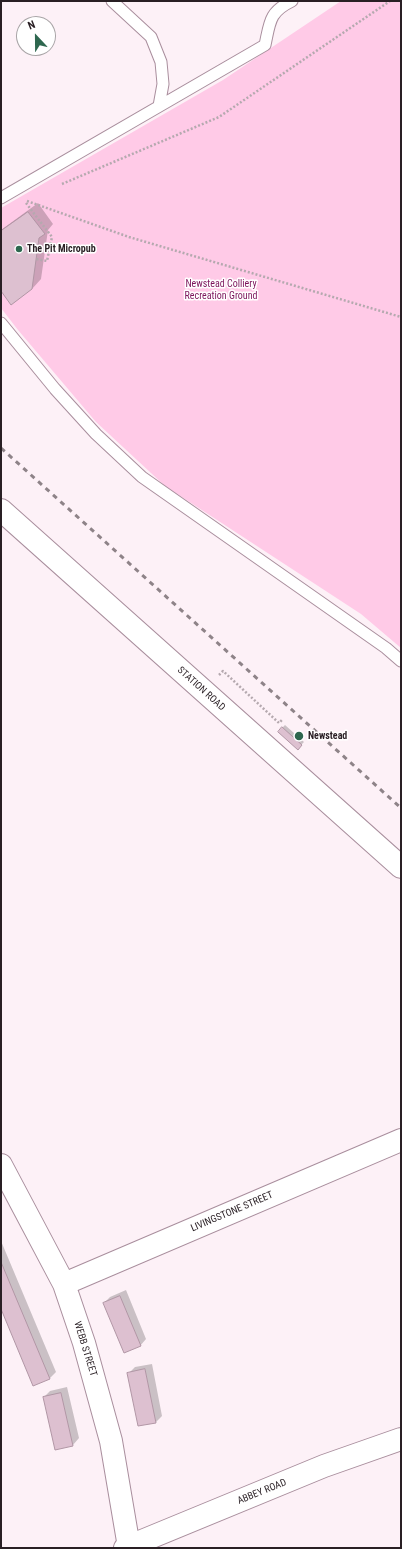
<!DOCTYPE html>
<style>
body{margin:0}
#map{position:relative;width:402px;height:1549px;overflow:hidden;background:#fdf1f7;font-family:"Roboto Condensed",sans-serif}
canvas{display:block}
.frame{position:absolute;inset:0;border:2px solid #291f24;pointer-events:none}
.north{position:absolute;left:16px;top:16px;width:40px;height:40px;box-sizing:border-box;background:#fff;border:1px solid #a9a5a7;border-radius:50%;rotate:338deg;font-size:11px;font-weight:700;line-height:16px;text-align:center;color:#291f24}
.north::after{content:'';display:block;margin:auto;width:14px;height:18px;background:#2e674f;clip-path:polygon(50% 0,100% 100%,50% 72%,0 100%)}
</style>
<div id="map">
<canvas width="402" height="1549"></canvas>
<div class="frame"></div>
<div class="north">N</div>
</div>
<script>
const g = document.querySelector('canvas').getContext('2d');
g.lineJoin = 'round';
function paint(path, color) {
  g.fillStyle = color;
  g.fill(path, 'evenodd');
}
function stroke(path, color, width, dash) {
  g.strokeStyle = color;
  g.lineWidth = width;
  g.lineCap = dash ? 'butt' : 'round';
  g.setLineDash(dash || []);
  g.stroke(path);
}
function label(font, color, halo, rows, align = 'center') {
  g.font = font + ' "Roboto Condensed",sans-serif';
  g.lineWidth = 3;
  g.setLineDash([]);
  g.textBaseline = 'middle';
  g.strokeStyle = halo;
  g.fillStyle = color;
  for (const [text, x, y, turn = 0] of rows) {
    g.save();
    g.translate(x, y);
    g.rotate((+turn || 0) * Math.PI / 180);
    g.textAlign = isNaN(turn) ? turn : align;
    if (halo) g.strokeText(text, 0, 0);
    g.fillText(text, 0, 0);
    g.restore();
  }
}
paint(new Path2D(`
 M341,1H401V648L361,614L165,486L96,422L18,330L1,308V208L223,80Z`), '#ffcae7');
paint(new Path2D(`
 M38,203L53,224L48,230L41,279L32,289H1V230Z
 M285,725L304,742L298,748L282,728Z
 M1,1241L56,1372L50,1378L34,1385L1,1307Z
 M126,1290L146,1339L140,1346L104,1303L110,1297Z
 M152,1364L162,1416L156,1422L128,1374L135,1367Z
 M67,1387L79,1438L73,1445L56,1448L44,1397L50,1391Z`), '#0003');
const building = new Path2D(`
 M28,212L45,234L39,238L32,289L11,305L1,291V231Z
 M282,727L302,745L298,750L278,732Z
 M1,1262L50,1379L33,1386L1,1309Z
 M120,1296L141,1346L124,1353L103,1303Z
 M145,1369L156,1423L138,1426L127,1373Z
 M61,1393L73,1446L55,1450L43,1397Z`);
paint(building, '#ddc0d0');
stroke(building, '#b196a5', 1);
const service = new Path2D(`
 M112,1L151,37L161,62L163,84L159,106
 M1,198L265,45C270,22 269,12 292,1
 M1,323L55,389L96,434L142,477L386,648L401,661`);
const minor = new Path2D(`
 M1,510L401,867
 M1,1165L64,1284L84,1343L111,1441L129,1547
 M64,1284L401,1140
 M125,1548L324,1466L401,1439`);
stroke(service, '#a98e9d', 13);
stroke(minor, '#a98e9d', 24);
stroke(new Path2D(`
 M62,184L219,117L390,1
 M27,201L129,237L401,317
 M26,203L52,237L47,261L36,259
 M219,675L223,671L279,723L282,720`), '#b5a9af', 2.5, [2, 2]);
stroke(service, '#fff', 11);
stroke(minor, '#fff', 22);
stroke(new Path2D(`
 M1,448L401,808`), '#8e8388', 3, [5, 5]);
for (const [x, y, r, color] of [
 [19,249,4,"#2e674f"],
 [299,736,5,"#2e674f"]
]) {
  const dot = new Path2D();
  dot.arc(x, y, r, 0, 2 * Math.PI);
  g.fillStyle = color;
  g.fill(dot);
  stroke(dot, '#fff', 1.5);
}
label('bold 10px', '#291f24', '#fff', [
 ["The Pit Micropub",27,249],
 ["Newstead",308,736]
], 'left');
label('10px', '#7c155c', '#fff', [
 ["Newstead Colliery",221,284],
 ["Recreation Ground",221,296]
]);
label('10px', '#291f24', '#fff', [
 ["STATION ROAD",201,689,42],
 ["LIVINGSTONE STREET",232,1212,-23],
 ["WEBB STREET",85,1349,73],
 ["ABBEY ROAD",262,1492,-22]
]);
</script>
